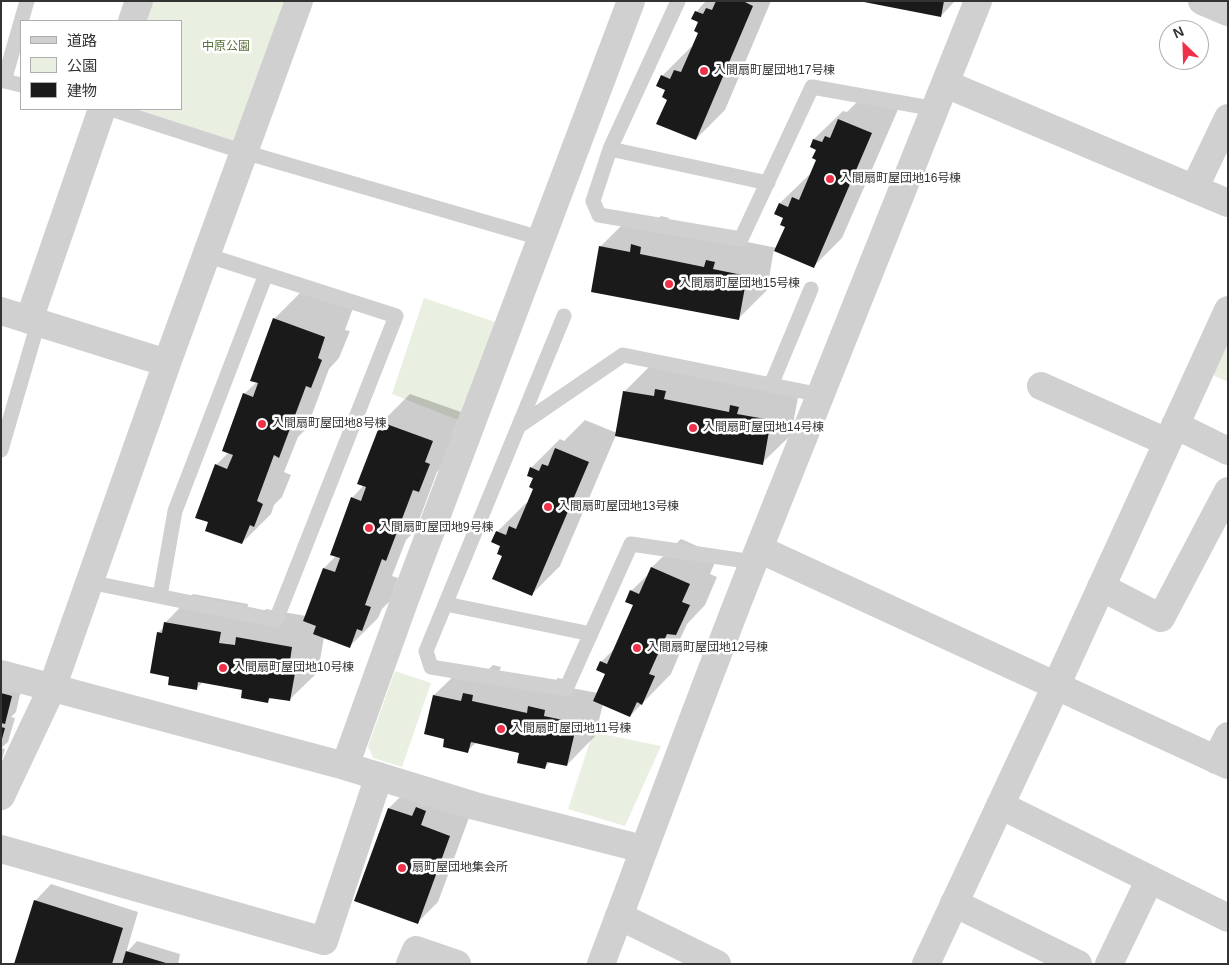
<!DOCTYPE html>
<meta charset="utf-8">
<style>
body{margin:0}
#map{position:relative;width:1229px;height:965px;overflow:hidden;background:#fff;font-family:Arial,"Noto Sans JP",sans-serif}
canvas{display:block}
.frame{position:absolute;inset:0;border:2px solid #333;pointer-events:none}
.legend{position:absolute;left:20px;top:20px;width:162px;height:90px;box-sizing:border-box;background:#fff;border:1px solid #adadad;margin:0;padding:6px 9px;list-style:none;font-size:15px;color:#333}
.legend li{display:flex;align-items:center;gap:10px;height:25px}
.legend b{width:25px;border:1px solid #adadad}
.north{position:absolute;left:1159px;top:20px;width:50px;height:50px;box-sizing:border-box;background:#fff;border:1px solid #adadad;border-radius:50%;rotate:336deg;font-size:14px;font-weight:700;line-height:20px;text-align:center;color:#333}
.north::after{content:'';display:block;margin:auto;width:18px;height:22px;background:#ef3049;clip-path:polygon(50% 0,100% 100%,50% 72%,0 100%)}
</style>
<div id="map">
<canvas width="1229" height="965"></canvas>
<div class="frame"></div>
<ul class="legend">
<li><b style="height:6px;background:#d0d0d0"></b>道路</li>
<li><b style="height:14px;background:#eaf0e1"></b>公園</li>
<li><b style="height:14px;background:#1a1a1a"></b>建物</li>
</ul>
<div class="north">N</div>
</div>
<script>
const g = document.querySelector('canvas').getContext('2d');
g.lineJoin = 'round';
function paint(path, color) {
  g.fillStyle = color;
  g.fill(path, 'evenodd');
}
function stroke(path, color, width, dash) {
  g.strokeStyle = color;
  g.lineWidth = width;
  g.lineCap = dash ? 'butt' : 'round';
  g.setLineDash(dash || []);
  g.stroke(path);
}
function label(font, color, halo, rows, align = 'center') {
  g.font = font + ' Arial,"Noto Sans JP",sans-serif';
  g.lineWidth = 5;
  g.setLineDash([]);
  g.textBaseline = 'middle';
  g.strokeStyle = halo;
  g.fillStyle = color;
  for (const [text, x, y, turn = 0] of rows) {
    g.save();
    g.translate(x, y);
    g.rotate((+turn || 0) * Math.PI / 180);
    g.textAlign = isNaN(turn) ? turn : align;
    if (halo) g.strokeText(text, 0, 0);
    g.fillText(text, 0, 0);
    g.restore();
  }
}
paint(new Path2D(`
 M149,1H289L239,143L136,109H181V21H141Z
 M424,298L495,322L458,420L392,394Z
 M1228,343V382L1213,375Z
 M395,671L431,683L402,767L373,758L368,746Z
 M593,732L661,746L625,826L568,809Z`), '#eaf0e1');
paint(new Path2D(`
 M706,1H771L725,110L696,139L668,99L667,89L662,76L691,47L693,48L700,32L699,21L696,12Z
 M866,1H955L941,16Z
 M868,91L900,105L842,238L814,266L774,249L767,290L738,319L600,247L629,218L654,223L661,216L669,218L668,226L777,248L786,227L785,217L776,213L780,203L809,175L811,176L818,159V149L811,146L814,139L843,111L847,112Z
 M303,290L353,308L345,330L350,331L339,358L329,369L307,428L298,437L284,472L291,475L282,497L274,505L271,514L242,543L209,522L216,465L229,452L244,394L257,382L274,319Z
 M653,363L799,392L791,435L762,463L616,435L560,566L531,595L503,555L502,546L497,532L526,503L528,504L535,488V478L531,468L560,439L564,441L585,420L617,433L625,391Z
 M410,394L461,412L453,433L457,435L447,462L437,472L415,531L406,540L392,576L398,578L390,601L382,609L378,618L350,646L324,637L318,672L289,700L272,697L268,701L244,689L203,682L197,688L171,676L158,633L164,627L165,623L193,594L248,604L247,614L259,616L266,609L306,616L324,568L336,556L352,498L364,485L359,483L382,422Z
 M681,539L718,555L710,574L717,577L705,605L687,624L677,646L682,648L671,674L630,716L603,704L595,736L567,765L551,761L545,767L521,752L477,742L467,751L446,738L434,695L463,667L486,672L493,665L501,667L499,672L552,684L558,678L573,681L571,688L598,693L607,673L601,662L617,646L635,605L631,591L651,572L652,567Z
 M1,680L22,686L16,712L11,717L15,718L8,742L1,748L5,749L1,763Z
 M410,787L470,815L438,902L417,923L389,808Z
 M51,884L138,912L126,953L137,941L180,954L178,964H15L35,901Z`), '#0003');
paint(new Path2D(`
 M716,1H743L753,6L696,140L656,124L667,100L662,97L665,90L656,86L661,75L670,79L674,70L681,72L698,33L694,31L698,22L691,19L695,11L703,14L706,8L712,10Z
 M864,1H944L941,17L864,2Z
 M838,119L872,133L814,268L774,251L785,227L780,225L783,218L774,214L779,203L788,207L792,197L799,200L816,160L812,158L816,150L810,147L813,139L822,142L825,136L830,138Z
 M631,244L641,247L640,254L704,267L706,260L715,262L713,269L747,276L739,320L591,292L599,246L630,252Z
 M273,318L325,337L318,358L322,360L311,388L306,386L279,458L274,455L257,501L263,504L254,527L250,525L242,544L205,531L208,522L195,518L215,464L227,469L233,455L222,451L243,393L253,397L258,383L250,381Z
 M655,389L666,391L664,399L729,412L730,405L739,407L737,414L771,420L763,465L615,436L623,391L654,396Z
 M381,422L433,441L425,462L430,464L419,492L413,490L386,561L382,559L365,605L371,607L362,631L357,629L350,648L313,634L316,626L303,621L323,568L335,572L340,558L330,555L351,497L361,501L366,487L357,484Z
 M555,448L589,462L532,596L492,579L502,556L497,554L500,546L491,542L496,531L506,535L509,526L516,529L533,489L529,487L533,478L527,476L530,467L539,471L542,464L548,466Z
 M651,567L690,584L682,602L690,605L676,635L667,634L649,674L655,676L642,705L637,702L630,717L593,701L605,674L596,670L600,661L607,664L633,605L625,602L630,590L639,594Z
 M164,622L221,632L219,643L235,645L236,637L292,647L290,661L297,662L290,701L269,698L268,703L241,698L242,690L198,682L197,690L168,685L169,677L150,673L157,632L162,633Z
 M1,693L12,696L5,724L1,723Z
 M463,693L473,695L472,701L527,713L528,706L545,710L544,716L577,723L567,766L547,762L545,769L517,763L519,753L471,742L468,753L443,747L444,739L424,734L433,695L461,701Z
 M1,727L5,728L2,739H1Z
 M416,807L426,811L421,825L450,836L418,924L354,901L388,808L412,816Z
 M34,900L123,928L112,964H14Z
 M126,951L166,963V964H122Z`), '#1a1a1a');
stroke(new Path2D(`
 M678,1L610,149L593,201L599,215L741,239L812,87L936,109
 M1,80L21,85
 M4,81L27,1
 M111,109L244,152L540,238
 M610,149L768,183
 M564,316L426,651L431,667L566,689L631,544L753,562
 M771,385L811,289
 M519,426L623,355L821,395
 M1,450L38,323
 M89,582L276,620L396,316L206,255
 M160,596L175,511L266,274
 M446,604L591,634`), '#d0d0d0', 15);
stroke(new Path2D(`
 M1202,1L1228,12
 M132,21L139,1
 M946,84L1228,203
 M1194,189L1228,118
 M1,311L167,363
 M29,320L102,109
 M1041,386L1167,442
 M1175,425L1228,451
 M759,549L1228,765
 M1101,587L1161,618L1228,491
 M1,674L345,766L475,806L643,849
 M1216,760L1228,736
 M345,766L404,602L631,1
 M1,796L52,688L167,363L299,1
 M1000,805L1228,918
 M1,849L324,941L379,776
 M954,903L1078,964
 M619,916L717,964
 M410,964L416,950L457,964
 M926,964L1056,686L1228,310
 M1109,964L1150,879`), '#d0d0d0', 28);
stroke(new Path2D(`
 M601,964C652,830 701,694 754,561C828,374 905,188 978,1`), '#d0d0d0', 28);
for (const [x, y, r, color] of [
 [704,71,5,"#ef3049"],
 [830,179,5,"#ef3049"],
 [669,284,5,"#ef3049"],
 [262,424,5,"#ef3049"],
 [693,428,5,"#ef3049"],
 [548,507,5,"#ef3049"],
 [369,528,5,"#ef3049"],
 [637,648,5,"#ef3049"],
 [223,668,5,"#ef3049"],
 [501,729,5,"#ef3049"],
 [402,868,5,"#ef3049"]
]) {
  const dot = new Path2D();
  dot.arc(x, y, r, 0, 2 * Math.PI);
  g.fillStyle = color;
  g.fill(dot);
  stroke(dot, '#fff', 2);
}
label('12px', '#59723c', '#fff', [
 ["中原公園",226,47]
]);
label('12px', '#333', '#fff', [
 ["入間扇町屋団地17号棟",714,71],
 ["入間扇町屋団地16号棟",840,179],
 ["入間扇町屋団地15号棟",679,284],
 ["入間扇町屋団地8号棟",272,424],
 ["入間扇町屋団地14号棟",703,428],
 ["入間扇町屋団地13号棟",558,507],
 ["入間扇町屋団地9号棟",379,528],
 ["入間扇町屋団地12号棟",647,648],
 ["入間扇町屋団地10号棟",233,668],
 ["入間扇町屋団地11号棟",511,729],
 ["扇町屋団地集会所",412,868]
], 'left');
</script>
